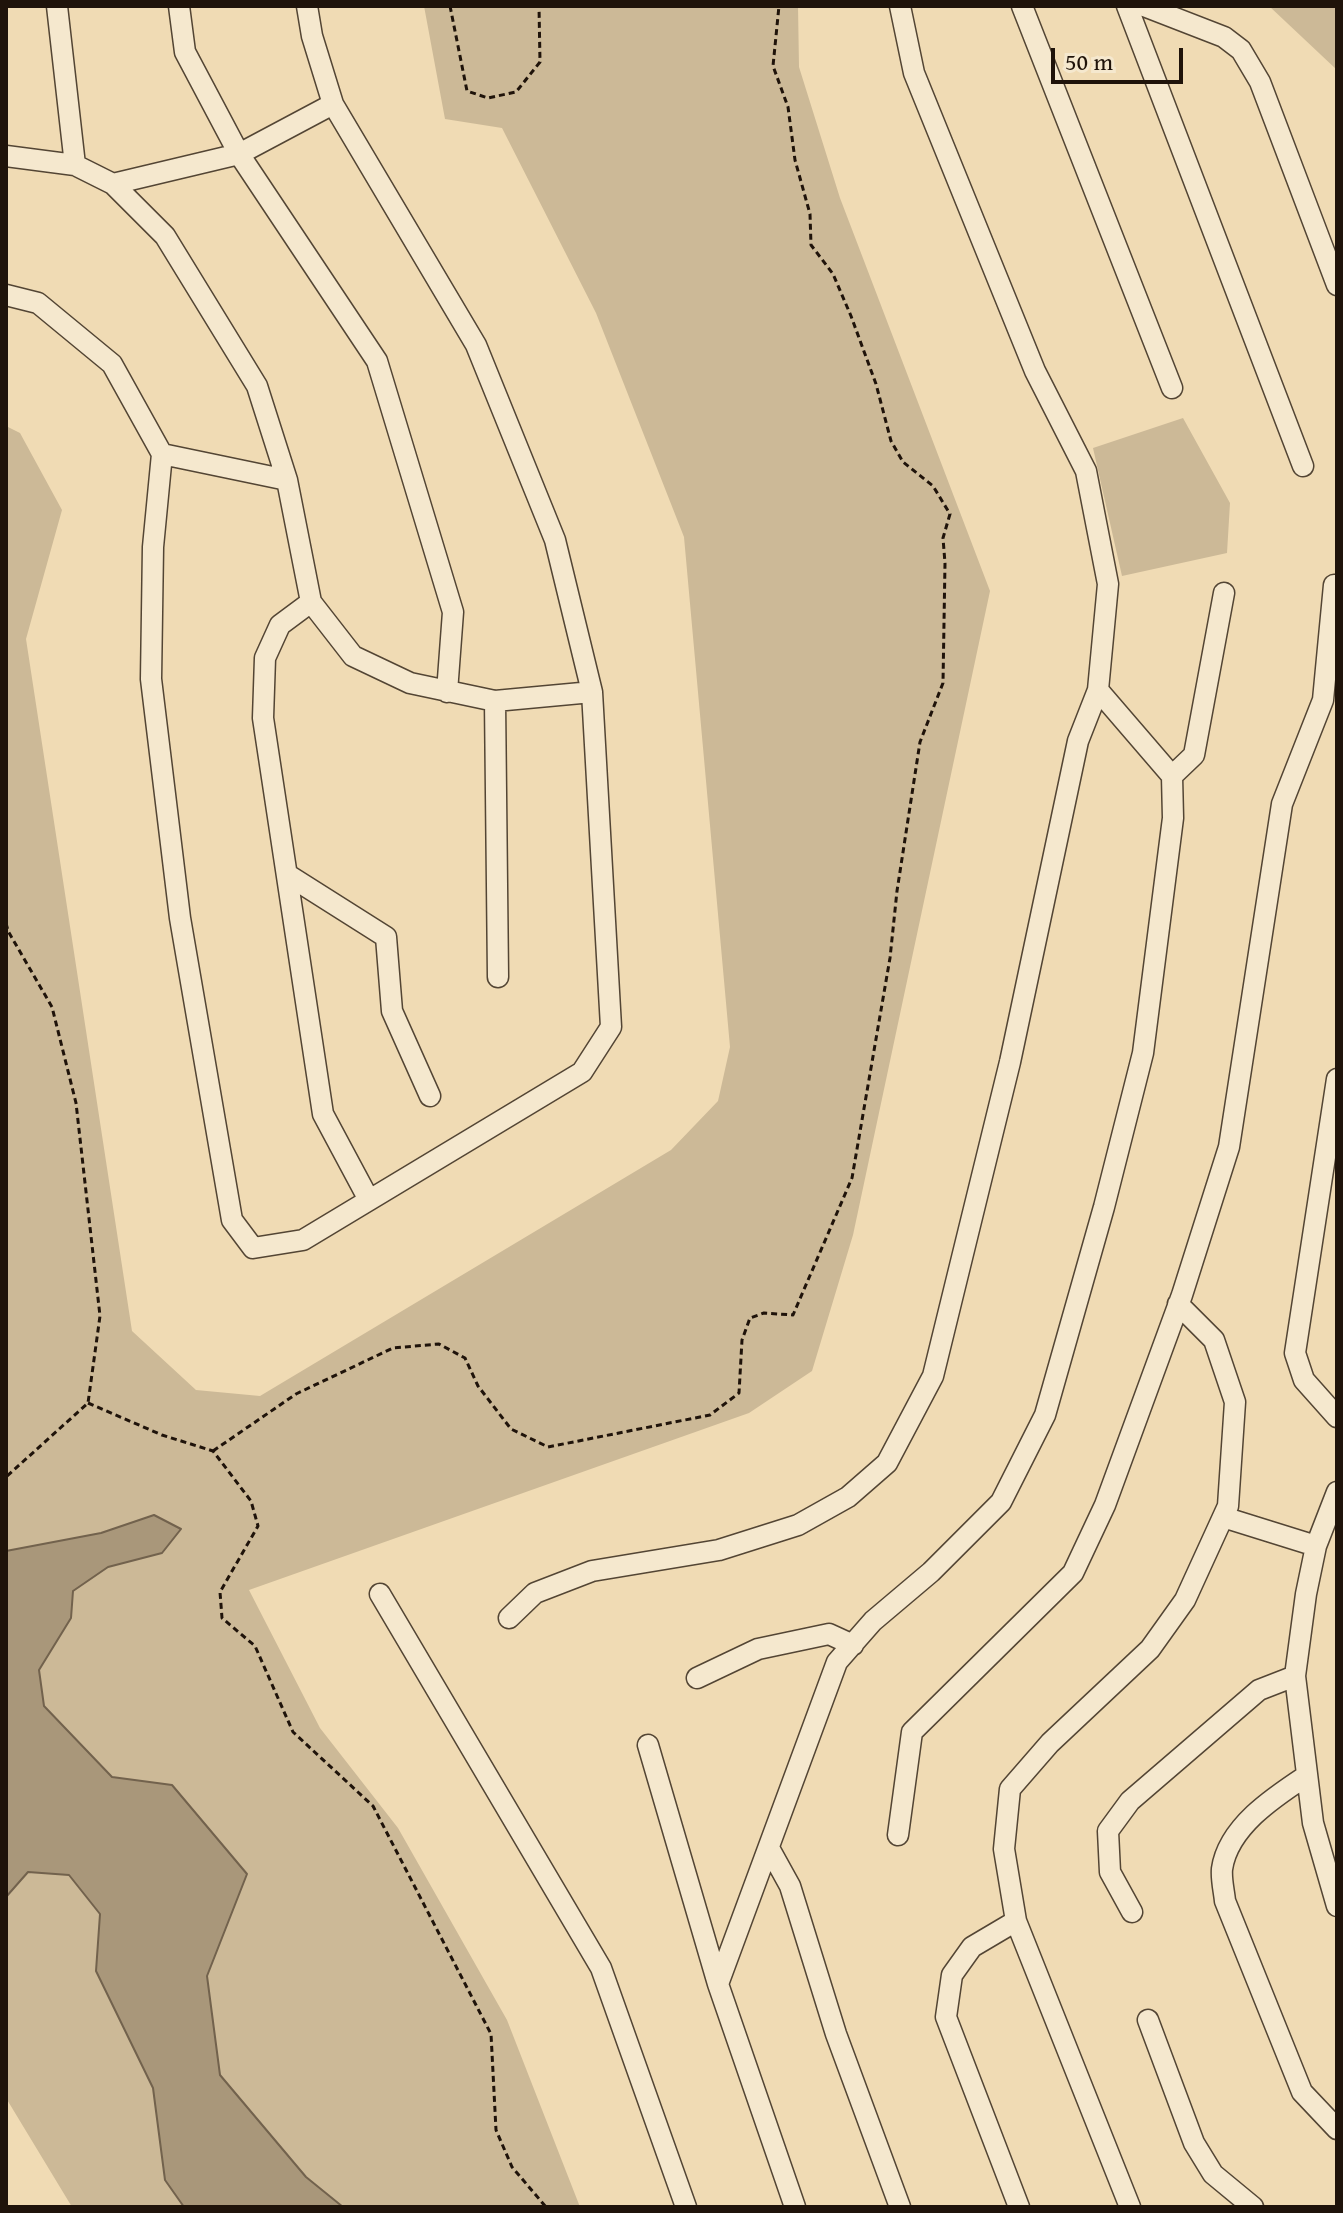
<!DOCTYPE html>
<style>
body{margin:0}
#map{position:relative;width:1343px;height:2213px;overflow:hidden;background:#f0dbb4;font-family:"Gentium Book Plus",serif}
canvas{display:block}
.frame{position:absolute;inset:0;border:8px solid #1f130a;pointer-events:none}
.scale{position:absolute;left:1051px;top:48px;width:132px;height:36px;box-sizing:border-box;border:4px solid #1f130a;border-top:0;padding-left:10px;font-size:24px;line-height:28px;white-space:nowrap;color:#1f130a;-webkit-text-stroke:6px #f5e8ce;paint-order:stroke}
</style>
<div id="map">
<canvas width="1343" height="2213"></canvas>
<div class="frame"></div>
<div class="scale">50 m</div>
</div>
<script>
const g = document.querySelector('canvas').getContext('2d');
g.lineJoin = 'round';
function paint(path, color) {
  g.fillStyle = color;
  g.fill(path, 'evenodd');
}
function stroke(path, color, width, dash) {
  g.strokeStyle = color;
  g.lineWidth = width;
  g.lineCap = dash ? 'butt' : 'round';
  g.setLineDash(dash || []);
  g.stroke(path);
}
paint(new Path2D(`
 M424,6H798L799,67L840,198L990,591L853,1235L812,1371L749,1413L249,1590L320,1728L398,1828L507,2020L580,2207H72L6,2098V426L20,433L62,510L26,639L132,1331L196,1390L260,1396L671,1150L718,1101L730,1047L684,537L596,313L502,128L445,119Z
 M1269,6H1337V70Z
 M1183,418L1230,503L1227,553L1122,576L1093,448Z`), '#ccb997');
const water = new Path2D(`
 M154,1515L181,1529L162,1553L108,1567L73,1591L71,1618L39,1670L44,1706L112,1777L172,1785L247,1874L207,1976L220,2075L306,2177L343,2207H184L165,2180L153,2088L96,1971L100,1914L69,1875L28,1872L6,1897V1551L101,1533Z`);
paint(water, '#a9977a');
stroke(water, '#72624d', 2);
const minor = new Path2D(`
 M57,6L75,165
 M179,6L185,52L239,154L377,361L453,612L447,692
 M1022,6L1172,388
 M1127,6L1303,466
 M1144,6L1224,37L1241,50L1260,82L1337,285
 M6,156L75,165L113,184L165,236L257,386L287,480L311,602L353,656L410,683L495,701L592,692
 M113,184L239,154L333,104
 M6,295L38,303L112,364L162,454L153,547L151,679L180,918L232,1220L253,1248L303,1240L582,1072L611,1027L592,692L555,540L476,345L333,104L312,36L307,6
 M162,454L287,480
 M311,602L280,625L265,658L263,718L323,1114L369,1200
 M495,701L498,977
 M1172,776L1194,755L1224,593
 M288,875L386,937L392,1011L430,1096
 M1337,1079L1295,1353L1304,1380L1337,1417
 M1337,1492L1316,1546L1306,1594L1295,1676L1313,1823L1337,1906
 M1223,1517L1316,1546
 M380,1594L601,1968L686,2207
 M509,1618L535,1593L592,1571L719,1550L798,1525L848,1497L887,1463L933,1376L1010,1062L1078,741L1098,690L1108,584L1086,471L1035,371L914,73L900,6
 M697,1678L758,1649L829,1634L853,1645
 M648,1745L718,1984L795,2207
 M1306,1776C1274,1797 1228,1827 1222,1869C1221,1879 1224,1891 1225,1901L1302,2092L1337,2129
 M898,1835L912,1732L1073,1573L1105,1505L1182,1295L1229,1147L1282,804L1323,700L1334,585
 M769,1848L790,1886L836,2034L900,2207
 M1132,1912L1110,1872L1108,1831L1130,1801L1259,1690L1295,1676
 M1016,1921L972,1947L952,1975L946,2017L1019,2207
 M718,1984L837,1662L873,1621L931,1572L1001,1502L1045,1415L1104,1207L1143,1053L1173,818L1172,776L1098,690
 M1148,2020L1194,2143L1213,2174L1253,2207
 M1130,2207L1016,1921L1004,1849L1010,1789L1050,1743L1150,1649L1185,1600L1228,1506L1235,1402L1214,1340L1178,1304`);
stroke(minor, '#534534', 23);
stroke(new Path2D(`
 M450,6L467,91L488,98L516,92L540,62L539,6
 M6,923L8,931L52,1007L76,1103L100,1316L88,1403L6,1477
 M88,1403L162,1435L213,1451L251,1501L258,1526L220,1592L222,1618L255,1646L293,1732L373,1806L491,2034L496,2130L512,2167L546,2207
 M213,1451L296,1394L393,1348L439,1344L465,1358L478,1386L511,1429L548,1447L710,1415L739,1393L742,1340L750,1318L764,1313L793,1315L852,1178L890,958L897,891L920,742L943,683L945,563L943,538L950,514L933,486L903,462L891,441L876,384L851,316L833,274L811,245L810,214L795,160L788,107L773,66L779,6`), '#1f130a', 3, [6, 4]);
stroke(minor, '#f5e8ce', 20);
</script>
